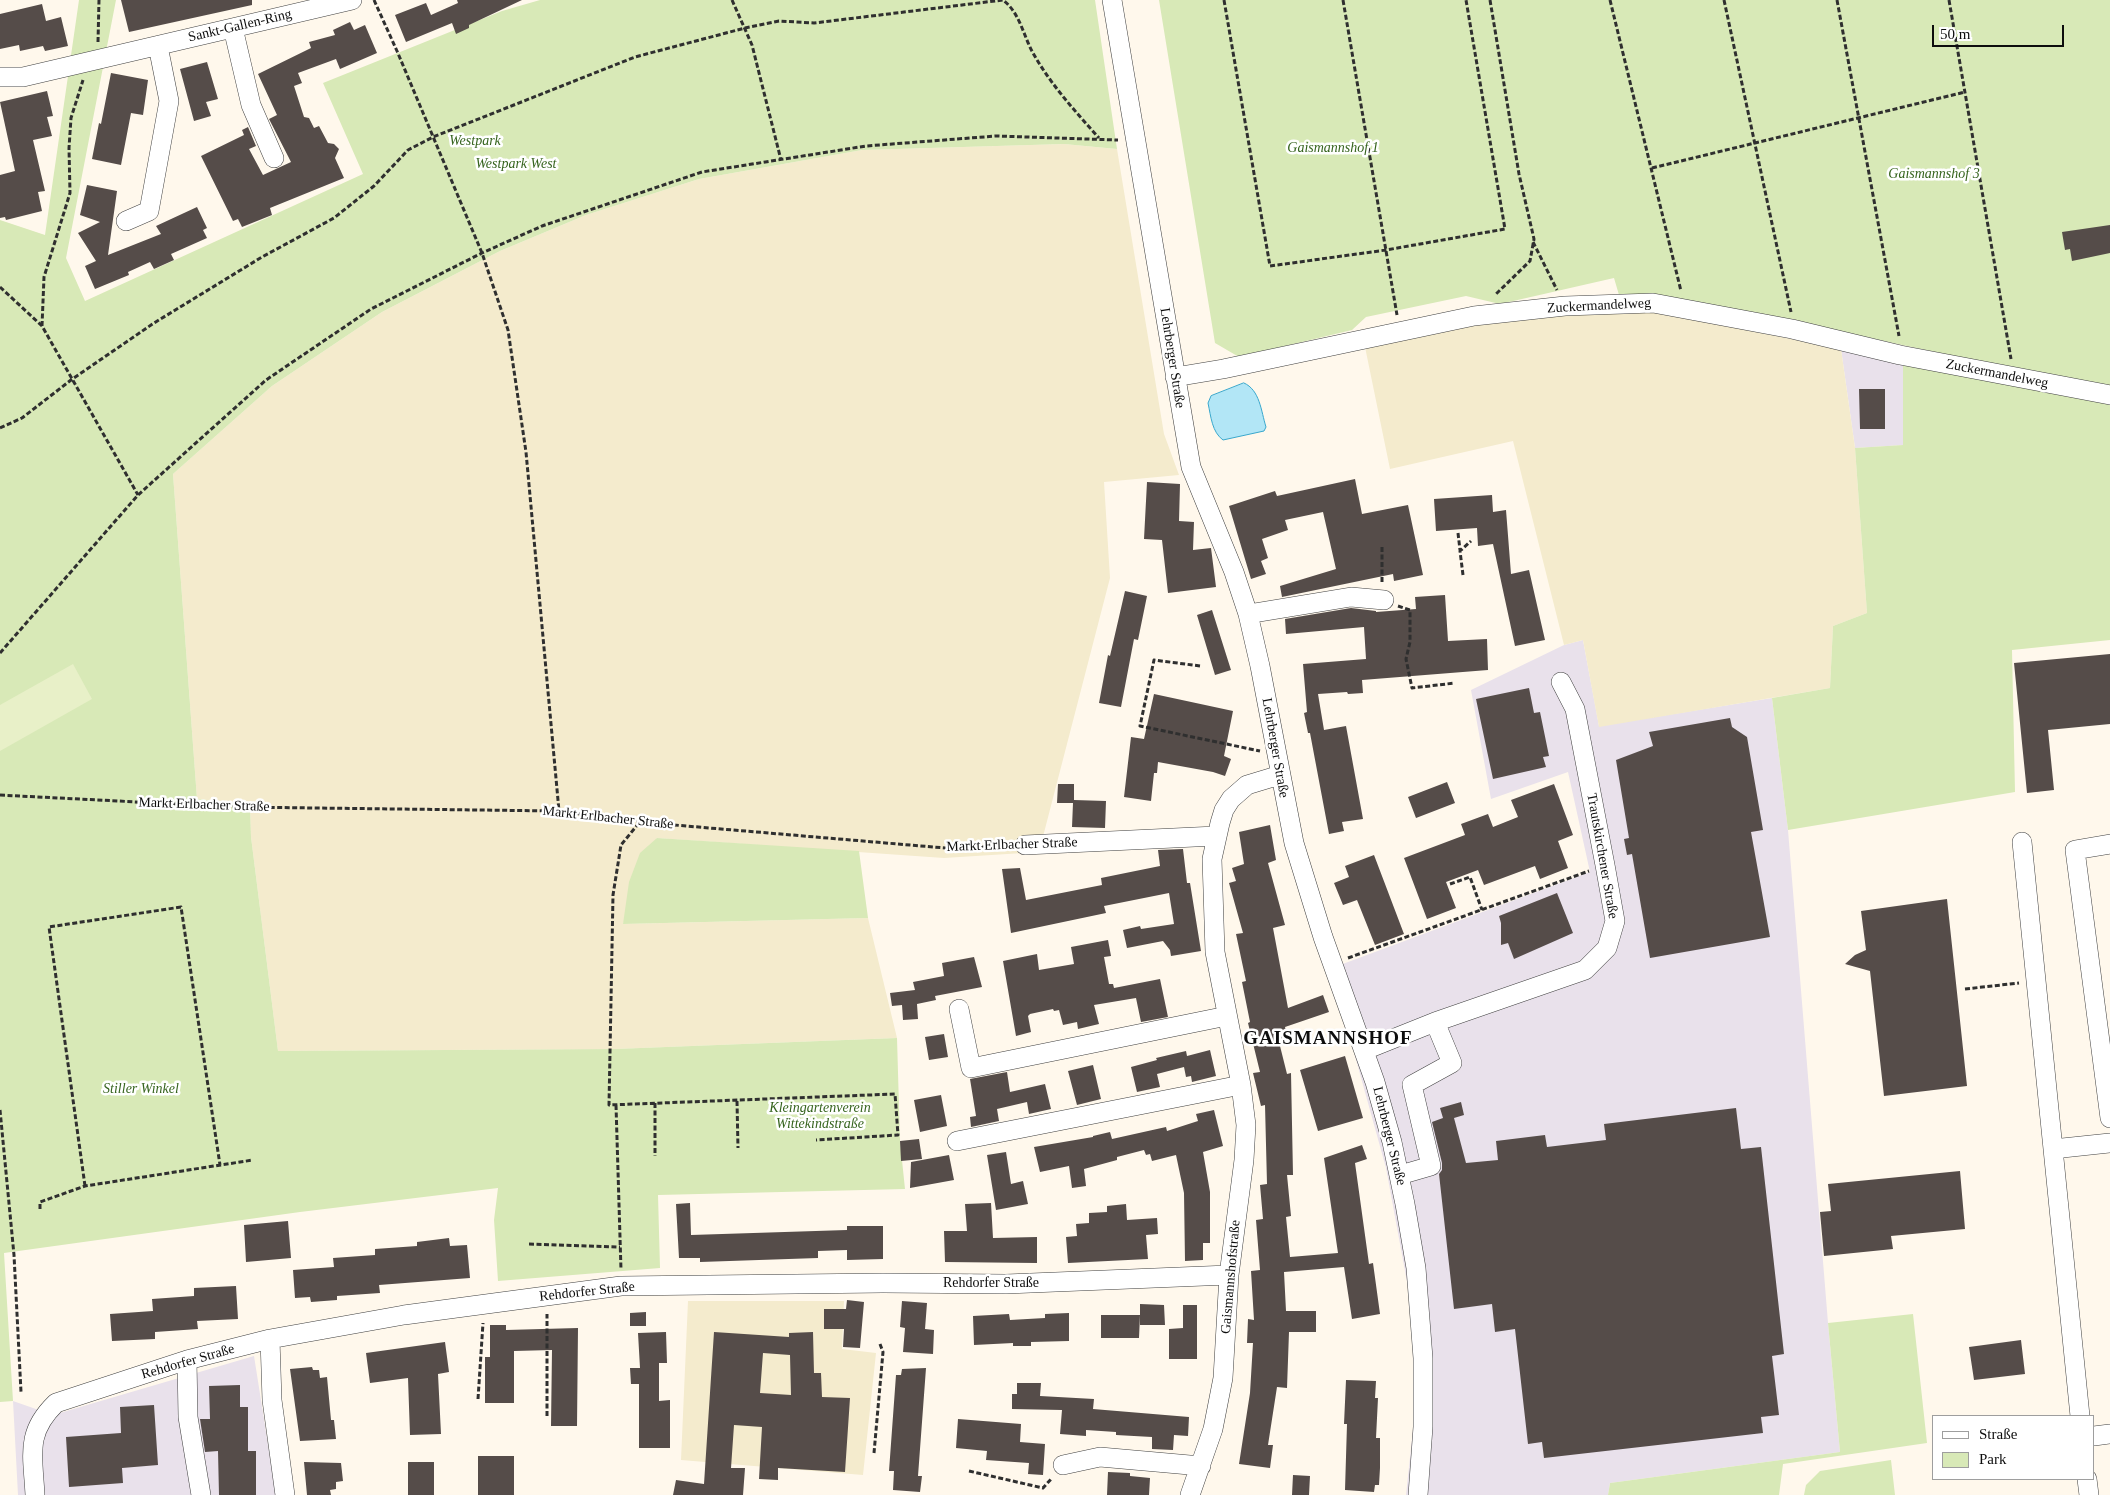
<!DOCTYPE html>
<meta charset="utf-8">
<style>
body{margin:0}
#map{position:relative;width:2110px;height:1495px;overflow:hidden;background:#fff8ec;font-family:"Times New Roman",serif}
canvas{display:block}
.legend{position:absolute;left:1932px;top:1415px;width:162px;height:65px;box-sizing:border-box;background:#fff;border:1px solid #9e9e9e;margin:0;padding:6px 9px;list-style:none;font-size:15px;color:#0d0d0d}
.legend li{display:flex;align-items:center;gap:10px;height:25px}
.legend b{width:25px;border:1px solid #9e9e9e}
.scale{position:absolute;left:1932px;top:25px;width:132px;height:22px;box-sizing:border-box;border:2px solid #0d0d0d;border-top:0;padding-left:6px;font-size:15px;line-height:18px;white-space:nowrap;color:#0d0d0d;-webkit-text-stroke:4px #fff;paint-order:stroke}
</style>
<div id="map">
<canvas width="2110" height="1495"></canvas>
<ul class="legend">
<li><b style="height:6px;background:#fff"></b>Straße</li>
<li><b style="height:14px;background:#d8e9b7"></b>Park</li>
</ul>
<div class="scale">50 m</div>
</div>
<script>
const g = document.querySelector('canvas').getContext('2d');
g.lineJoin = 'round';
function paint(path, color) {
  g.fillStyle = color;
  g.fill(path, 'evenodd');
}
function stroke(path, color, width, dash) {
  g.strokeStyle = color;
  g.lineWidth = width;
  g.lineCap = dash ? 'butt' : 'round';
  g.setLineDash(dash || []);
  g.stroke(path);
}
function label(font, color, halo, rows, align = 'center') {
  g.font = font + ' "Times New Roman",serif';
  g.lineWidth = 5;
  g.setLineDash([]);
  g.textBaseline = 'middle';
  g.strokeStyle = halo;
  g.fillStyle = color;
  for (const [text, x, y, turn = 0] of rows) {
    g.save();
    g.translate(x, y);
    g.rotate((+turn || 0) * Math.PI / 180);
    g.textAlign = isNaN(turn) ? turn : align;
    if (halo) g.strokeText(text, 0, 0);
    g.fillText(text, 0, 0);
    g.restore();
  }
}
paint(new Path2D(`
 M1841,349L1903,362L1904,445L1855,448Z
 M1583,640L1599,726L1772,698L1788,830L1828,1323L1840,1452L1610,1483L1608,1495H1406L1414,1420L1412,1309L1386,1168L1355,1056L1340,965L1590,872L1568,772L1491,799L1471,690L1564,645Z
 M254,1356L276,1495H18L13,1401L53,1415Z`), '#e9e1eb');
paint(new Path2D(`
 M1064,144L1117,149L1164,434L1179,475L1104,482L1110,578L1039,852L944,858L657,838L623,924L868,918L897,1038L615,1049L278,1051L251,837L250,804L197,799L173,474L272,386L382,312L500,251L586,215L699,179L862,150Z
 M1646,310L1841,349L1855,448L1867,613L1833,626L1830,688L1599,727L1583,640L1564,645L1513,441L1390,469L1364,342L1501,316Z
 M688,1301H844L842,1349L876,1353L863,1475L681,1460Z`), '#f4ebcd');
paint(new Path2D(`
 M79,0H116L66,258L85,301L363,174L323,83L502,11L540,0H1095L1117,149L1064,144L862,150L699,179L586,215L500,251L382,312L272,386L173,474L197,799L250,804L251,837L278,1051L615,1049L897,1038L900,1141L905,1189L658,1195L660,1268L498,1281L494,1220L498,1188L300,1212L4,1253L13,1401L0,1402V220L45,235Z
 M1159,0H2110V386L2013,369L1792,321L1619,295L1614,278L1500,304L1466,296L1366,317L1352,330L1239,357L1215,343Z
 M1903,362L2110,402V640L2012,650L2015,792L1788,830L1772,698L1830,688L1833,626L1867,613L1855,448L1903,445Z
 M657,838L859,851L868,918L623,924L629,882L640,853Z
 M1913,1314L1927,1443L1783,1464L1779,1495H1608L1610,1483L1840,1452L1828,1323Z
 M1891,1460L1895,1495H1804L1806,1485L1820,1471Z`), '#d8e9b7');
paint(new Path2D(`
 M73,664L92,699L0,751V705Z`), '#e8f0c8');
const water = new Path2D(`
 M1244,383C1260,390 1261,411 1266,427L1264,431L1223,440C1212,432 1211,417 1208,403L1211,396Z`);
paint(water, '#b2e6f6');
stroke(water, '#39a7cc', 1);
paint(new Path2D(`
 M121,0H252V5L129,32Z
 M457,0H522L469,25V28L456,34L452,23L406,42L395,15L426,3L431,15L458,3Z
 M42,4L46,21L61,17L68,46L45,51L43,46L20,51L19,45L0,49V14Z
 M350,22L354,30L365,25L377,53L340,69L336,59L298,73L302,83L294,86L304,117L309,118L314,128L319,126L328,143L334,144L339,149L335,158L344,178L270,208L272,215L242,227L238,219L233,221L201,156L244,135L242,130L248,127L256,146L249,149L263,175L291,162L269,119L277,115L258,74L311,48L309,42L335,35L333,30Z
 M207,62L218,99L206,102L211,116L194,121L180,69Z
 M111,73L148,80L143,115L131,113L121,165L92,159L99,123L101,124Z
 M47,91L53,116L47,117L52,136L33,140L45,191L38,192L42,211L6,220L5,217L0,218V175L15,171L0,102Z
 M87,185L117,191L108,255L161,234L156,226L197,207L207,228L203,230L207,238L171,254L174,260L154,269L150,262L128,272L129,275L95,289L85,266L96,261L78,233L100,222L80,215Z
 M2110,225V253L2072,261L2070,249L2065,250L2062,232Z
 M1859,389H1885V429H1860Z
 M1355,479L1362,514L1408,505L1423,575L1394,581L1393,574L1282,597L1280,586L1336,569L1323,512L1285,520L1288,530L1262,539L1268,558L1261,561L1266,574L1251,579L1229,506L1275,491L1277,496Z
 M1147,482L1180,484L1179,521L1194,522L1193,550L1211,548L1216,587L1168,593L1162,540L1144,539Z
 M1492,495L1493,512L1506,510L1511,574L1529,570L1545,640L1515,646L1493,544L1478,546L1477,528L1436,531L1434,499Z
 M1125,591L1147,596L1138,640L1134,639L1121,707L1099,703L1108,655L1110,656Z
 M1445,595L1448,641L1487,639L1488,670L1362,680L1363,693L1348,694L1347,692L1318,694L1324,730L1346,726L1363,819L1342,822L1344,831L1329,834L1310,733H1308L1304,713L1307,712L1303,664L1366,659L1364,627L1286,634L1285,619L1351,608L1376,611V612L1416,609L1415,597Z
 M1212,610L1231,670L1215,675L1197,615Z
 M2110,654V724L2048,730L2054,790L2027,793L2014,663Z
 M1529,688L1534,713L1540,712L1549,756L1543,757L1546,767L1493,779L1476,699Z
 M1154,694L1233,711L1224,756L1231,759L1225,776L1213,772L1158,762L1157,773H1154L1151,801L1124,797L1131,737L1144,739Z
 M1730,718L1732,727L1747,737L1763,830L1751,832L1770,937L1650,958L1632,854L1627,855L1624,839L1629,838L1616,760L1653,746L1649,732Z
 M1447,782L1455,803L1416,818L1408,797Z
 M1058,784H1074V800L1106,801L1105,828L1072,827L1073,803H1057Z
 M1554,784L1573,835L1558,841L1568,868L1540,879L1535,866L1484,885L1478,870L1446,882L1456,908L1427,919L1404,858L1465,835L1461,824L1488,814L1493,827L1518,817L1511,800Z
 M1270,825L1276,860L1268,863L1285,925L1273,928L1288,1008L1323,995L1329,1012L1285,1027L1287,1035L1283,1036L1285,1045L1280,1046L1287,1074L1291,1073L1293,1175H1287L1291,1216L1286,1217L1290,1257L1338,1253L1324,1158L1362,1145L1367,1159L1355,1163L1369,1264L1373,1263L1380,1314L1352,1319L1344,1267L1284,1272L1286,1311H1316V1332H1289L1287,1388L1277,1387L1268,1445H1273L1270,1468L1239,1464L1250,1393L1253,1343H1247L1248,1319L1254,1320L1251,1271L1260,1270L1256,1220L1263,1219L1260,1185L1267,1184L1265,1105L1261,1106L1253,1073L1260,1072L1248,1023L1250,1022L1242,982L1246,981L1236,934L1243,933L1229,883L1236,881L1232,868L1244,864L1239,832Z
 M1183,849L1187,883H1190L1201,951L1171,956L1170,950L1163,941L1127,948L1123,930L1140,926L1141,929L1174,924L1169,893L1104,906L1106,913L1011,933L1002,869L1020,868L1026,900L1102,885L1101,878L1160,866L1158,850Z
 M1374,855L1404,934L1375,945L1357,900L1343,905L1334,883L1349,877L1345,866Z
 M1557,893L1573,933L1514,959L1508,943L1501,945V923L1499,916Z
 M1947,899L1967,1086L1884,1096L1870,971L1845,964L1855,955L1866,950L1861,911Z
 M1108,940L1111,956L1104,957L1109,984H1113L1114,988L1160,979L1168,1017L1141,1022L1136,998L1094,1005L1099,1024L1078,1029L1077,1022L1063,1025L1059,1010L1054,1011L1053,1009L1030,1014L1028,1016L1031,1032L1016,1036L1003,961L1037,954L1039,970L1074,964L1071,947Z
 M974,957L982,987L935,996L936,1000L917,1004L918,1019L903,1020L902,1005L892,1006L890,993L915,990L913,982L944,976L942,963Z
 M944,1034L948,1057L929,1060L925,1037Z
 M1210,1050L1216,1076L1192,1082L1191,1076L1186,1077L1184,1067L1157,1074L1160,1087L1137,1092L1131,1067L1157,1060L1156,1058L1186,1051L1187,1056Z
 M1345,1056L1363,1118L1318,1131L1300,1070Z
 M1093,1065L1101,1099L1077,1105L1068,1071Z
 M1007,1072L1010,1092L1045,1084L1051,1109L1029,1114L1027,1102L997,1109L999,1121L971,1127L970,1117L976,1116L970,1079Z
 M941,1095L947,1126L920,1132L914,1100Z
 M1461,1102L1464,1115L1454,1118L1466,1163L1498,1160L1496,1141L1545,1135L1547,1147L1606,1140L1604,1124L1736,1108L1741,1149L1761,1147L1784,1354L1772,1356L1779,1415L1761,1417L1763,1433L1544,1458L1542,1442L1528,1444L1515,1329L1495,1332L1492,1304L1454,1309L1439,1174L1442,1170V1163L1432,1122L1443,1118L1440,1108Z
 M1214,1110L1223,1146L1203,1152L1210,1192V1243H1203V1260L1185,1261L1184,1193L1176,1155L1152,1161L1150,1154L1146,1155L1144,1150L1117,1157V1160L1084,1169L1086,1186L1072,1188L1069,1166L1040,1172L1034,1147L1093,1137V1136L1110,1132L1112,1139L1166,1127L1167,1131L1198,1121L1196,1114Z
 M919,1139L922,1159L901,1161L900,1141Z
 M1006,1152L1011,1184L1023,1181L1028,1204L996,1210L987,1155Z
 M949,1155L954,1180L910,1188L911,1162Z
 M1960,1171L1965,1229L1891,1236L1893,1249L1824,1256L1820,1212L1831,1211L1828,1184Z
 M690,1203L691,1235L847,1230V1226H883V1259L847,1260V1250L818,1251V1258L700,1262V1258H679L676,1204Z
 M991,1203L993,1238L1037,1237V1263L945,1262L944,1231H967L965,1204Z
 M1126,1204L1127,1220L1157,1218L1158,1234L1146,1235L1148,1259L1068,1263L1066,1237L1077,1236L1076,1224L1089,1223V1213L1107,1212V1206Z
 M288,1221L291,1258L246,1262L244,1225Z
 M449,1238L450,1246L467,1245L470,1278L379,1285L380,1293L337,1296V1300L311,1302L310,1297L295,1298L293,1270L334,1267L333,1258L375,1255V1249L417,1246V1242Z
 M236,1286L238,1319L197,1321L198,1329L155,1332V1339L112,1341L110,1314L153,1311L152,1299L194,1296V1288Z
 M847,1300L864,1302L860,1348L843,1347L844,1329H824V1309H846Z
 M902,1301L927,1303L925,1329L934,1330L933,1354L903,1352L905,1328L900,1327Z
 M1140,1304L1164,1305L1165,1325H1140Z
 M1183,1305H1197V1359H1169V1329L1183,1328Z
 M646,1312V1326H630V1313Z
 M1069,1313V1341L1031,1342V1346H1013V1343L974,1345L973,1316L1009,1314L1010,1320L1045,1318V1314Z
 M1101,1315H1140L1139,1338H1101Z
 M490,1325H506V1330L578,1328L577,1426H551L552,1350L514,1351V1403H485V1357H490Z
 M666,1332L667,1363H659V1401L670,1400V1448H639V1384H631L630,1368H640L638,1333Z
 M714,1332L789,1337V1333L813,1332L814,1373H821L822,1397L850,1398L845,1472L778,1468V1480L759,1479L762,1427L734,1425L731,1468H745L743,1495H673L676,1480L704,1484ZM763,1353L790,1355L791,1395L760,1393Z
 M2021,1340L2025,1374L1974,1380L1969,1347Z
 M445,1342L449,1372L438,1374L441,1434L410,1435L408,1378L370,1383L366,1353Z
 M312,1367L313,1370H319L320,1378L327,1377L331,1420H334L336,1439L300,1441L290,1369Z
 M926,1368L918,1476H922L920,1492L893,1490L894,1471H889L896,1375H901L902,1369Z
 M1346,1380L1376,1381L1375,1398H1378L1376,1438H1380V1468L1379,1485H1375L1374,1492L1345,1490L1347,1424H1344Z
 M1017,1383H1041L1040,1396L1094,1399L1093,1409L1189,1417L1188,1436L1174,1435L1173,1450L1152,1449V1437L1116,1435V1432L1086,1430V1436L1060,1434L1062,1410L1012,1409V1394H1017Z
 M240,1385V1407H248V1451H256V1495H219L218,1451L205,1452L200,1419H210L209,1386Z
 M154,1405L158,1465L122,1468L123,1483L69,1487L66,1437L121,1433L120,1407Z
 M958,1419L1021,1424L1020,1442L1045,1444L1043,1475L1028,1474L1029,1463L986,1460L987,1451L956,1448Z
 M478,1456H514V1495H478Z
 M304,1462L341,1463L343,1481L336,1482V1489L330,1490L331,1495H307Z
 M408,1462H434V1495H408Z
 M1108,1472L1130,1473V1476L1150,1478L1149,1495H1107Z
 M1293,1475L1310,1476L1309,1495H1292Z`), '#554c49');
const minor = new Path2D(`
 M1112,0L1191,467L1234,572L1248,614L1260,666L1294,843L1323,937L1375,1082L1392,1142L1405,1204L1416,1268L1423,1358V1427L1418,1495
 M233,28L251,105L274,158
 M0,77H23L352,0
 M126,221L149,211L169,101L158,46
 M1175,377L1223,369L1474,316L1565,306L1653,303L1792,329L1900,355L2110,395
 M1248,614L1351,597L1384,600
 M2022,842L2080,1416
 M2110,844L2075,850L2110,1118
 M1025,845L1216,836
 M959,1009L971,1068L1227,1016
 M1365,1050L1435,1022L1585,970L1607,948L1615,921L1605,865L1575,709L1561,682
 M957,1141L1241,1085
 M2053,1149L2110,1143
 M1400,1175L1431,1166L1412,1085L1452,1063L1435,1022
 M270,1339L272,1400L285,1495
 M187,1360L188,1417L201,1495
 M2094,1436L2110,1434
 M1063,1465L1100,1457L1201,1466
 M2087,1479L2089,1495
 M35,1495C33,1455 25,1433 56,1403L187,1360L270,1339L404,1315L621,1286L883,1283L1006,1284L1229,1275
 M1190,1495L1213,1429L1223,1378L1229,1275L1244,1160L1246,1125L1241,1085L1215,952L1212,859L1220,823L1224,810L1231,799L1247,785L1280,775`);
stroke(minor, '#404040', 20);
stroke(new Path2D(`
 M374,0L397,51L482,253L508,330L526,452L559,811
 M732,0L752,45L781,160
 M1224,0L1270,266L1386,250L1505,229L1466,0
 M1343,0L1397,315
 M1490,0L1519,174L1534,239L1530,261L1495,295
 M1610,0L1681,291
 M1724,0L1791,312
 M1837,0L1899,336
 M1949,0L2011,359
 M98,42L99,0
 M1652,168L1965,92
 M1533,242L1557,290
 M0,287L42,326L138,495
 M42,326L44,277L70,193L69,148L71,118L83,80
 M0,428L22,418L71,380L154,323L262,257L334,218L374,186L408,150L433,137L635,57L745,28L779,21L814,23L1003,0C1020,13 1023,35 1033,53C1051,85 1075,111 1099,138
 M1458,533L1460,550
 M1463,575L1460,551L1471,541
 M1382,582V547
 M1398,606L1410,610V642L1406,659L1412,688L1455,683
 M0,653L138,495L266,380L371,309L482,253L542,226L702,172L866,146L996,136L1118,140
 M1200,666L1154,660L1140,726L1260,751
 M0,795L235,807L559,811L639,822L945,848L1009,846
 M639,823L621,845L613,895L609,1105L895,1094L898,1135L816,1140
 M1450,884L1470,877L1482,910
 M1348,958L1589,871
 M1965,989L2019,983
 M737,1101L738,1148
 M655,1103V1156
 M616,1105L621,1270
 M0,1110L14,1255L21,1392
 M85,1186L49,927L181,907L220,1165
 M40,1209V1202L85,1186L253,1160
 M529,1244L620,1247
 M478,1399L483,1323
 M547,1416V1314
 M874,1453L883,1352L880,1344
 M969,1471L1043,1488L1052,1478`), '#2f2f2f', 3, [5, 2.5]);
stroke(minor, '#fff', 19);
label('14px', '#0d0d0d', '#fff', [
 ["Sankt-Gallen-Ring",240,26,-13],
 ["Zuckermandelweg",1599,306,-3],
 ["Lehrberger Straße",1172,358,81],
 ["Zuckermandelweg",1997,374,11],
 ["Lehrberger Straße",1275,748,80],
 ["Markt Erlbacher Straße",204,805,2],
 ["Markt Erlbacher Straße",608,818,6],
 ["Markt Erlbacher Straße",1012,845,-2],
 ["Trautskirchener Straße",1602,856,80],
 ["Lehrberger Straße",1389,1136,76],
 ["Gaismannshofstraße",1231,1277,-85],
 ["Rehdorfer Straße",991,1283],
 ["Rehdorfer Straße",587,1292,-6],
 ["Rehdorfer Straße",188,1362,-16]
]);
label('italic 14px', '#36641e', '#fff', [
 ["Westpark",475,141],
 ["Gaismannshof 1",1333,148],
 ["Westpark West",516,164],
 ["Gaismannshof 3",1934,174],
 ["Stiller Winkel",141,1089],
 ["Kleingartenverein",820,1108],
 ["Wittekindstraße",820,1124]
]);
g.letterSpacing = '1px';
label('bold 19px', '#0d0d0d', '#fff', [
 ["GAISMANNSHOF",1328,1039]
]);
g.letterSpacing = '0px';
</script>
